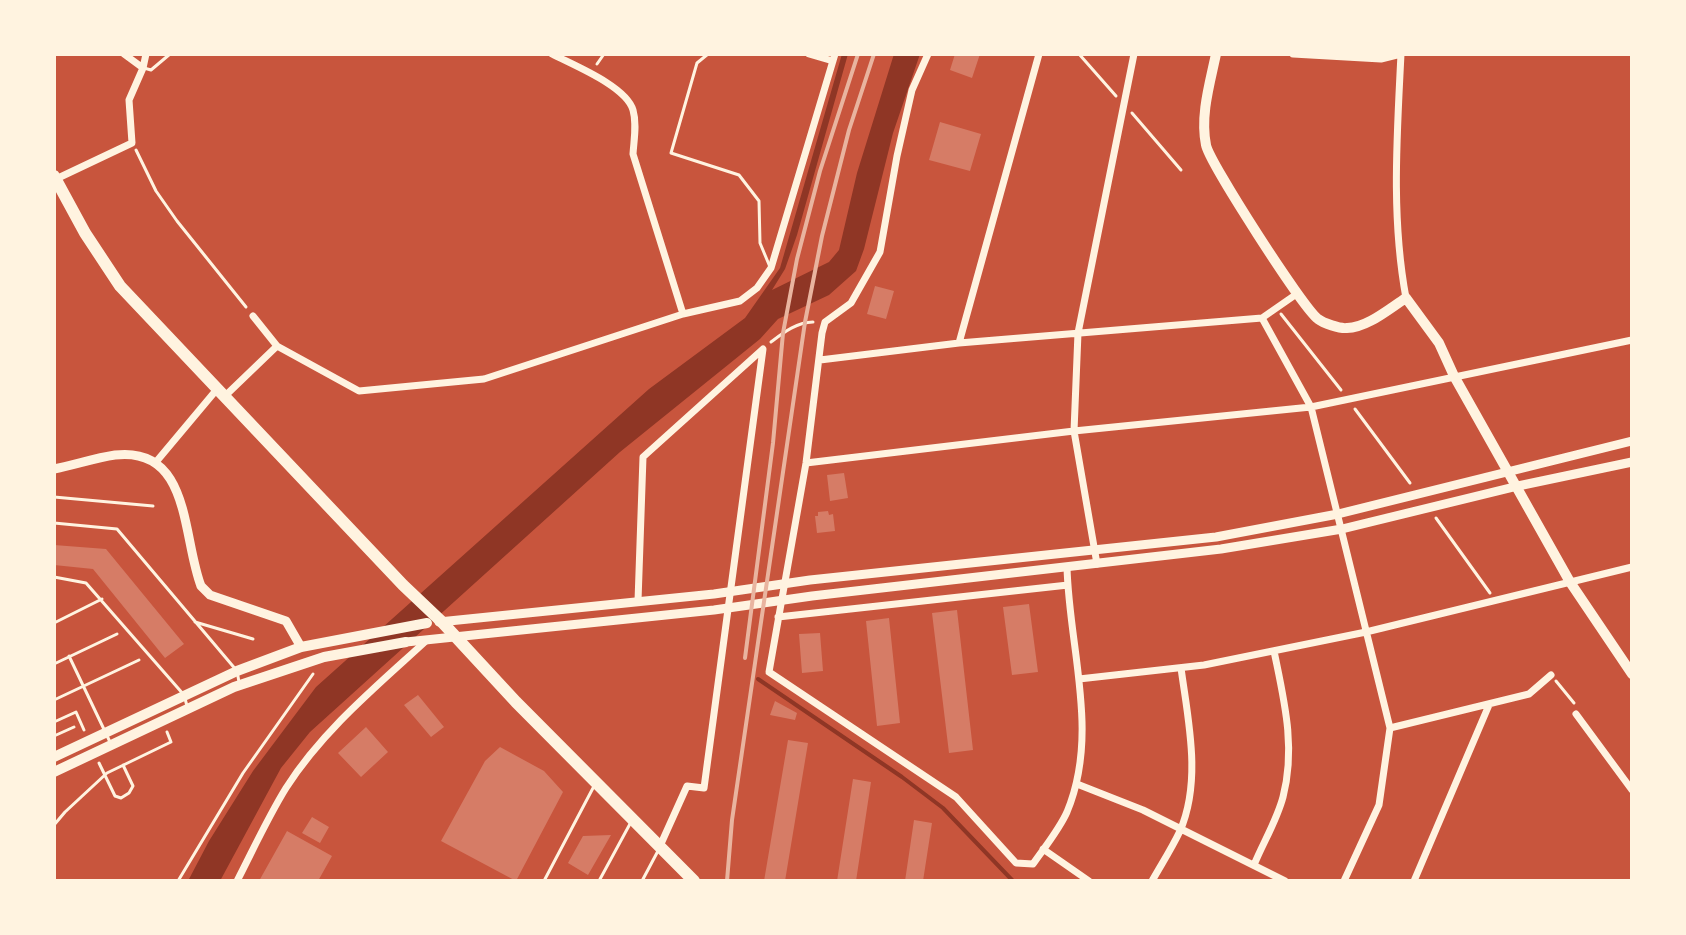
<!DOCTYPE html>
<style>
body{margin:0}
#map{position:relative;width:1686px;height:935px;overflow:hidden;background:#c8553d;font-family:Roboto,sans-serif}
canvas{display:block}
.frame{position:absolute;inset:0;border:56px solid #fff3e0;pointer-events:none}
</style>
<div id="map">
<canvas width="1686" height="935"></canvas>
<div class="frame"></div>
</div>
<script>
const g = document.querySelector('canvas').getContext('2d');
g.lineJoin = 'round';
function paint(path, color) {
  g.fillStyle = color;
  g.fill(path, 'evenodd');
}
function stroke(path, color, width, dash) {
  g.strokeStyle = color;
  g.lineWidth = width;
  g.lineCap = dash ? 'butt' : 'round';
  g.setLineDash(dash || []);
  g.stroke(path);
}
paint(new Path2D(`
 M842,54H848L797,235L785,269L772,290L829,262L839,250L857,173L894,54H920L893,133L864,249L856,271L829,295L778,319L760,339L620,452L310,732L281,768L220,881H188L209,841L253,771L316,687L649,389L745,318L780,268Z`), '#8f3625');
stroke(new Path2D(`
 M758,679L902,777L943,808L1013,881`), '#8f3625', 4);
paint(new Path2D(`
 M955,54H980L972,78L950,70Z
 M940,122L981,134L970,171L929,160Z
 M875,286L894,291L886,319L867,314Z
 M844,473L848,498L830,501L827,475Z
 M828,511L829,515L833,514L835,531L817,533L815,516H818V512Z
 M54,545L106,549L184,644L165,658L93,569L54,565Z
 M1029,604L1038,672L1012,675L1003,607Z
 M957,610L973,750L949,753L932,613Z
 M889,618L900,723L877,726L866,621Z
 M820,633L823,671L802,673L799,634Z
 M418,695L444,727L431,737L404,705Z
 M775,701L797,713L795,720L770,715Z
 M366,727L388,752L361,777L338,753Z
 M788,740L808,743L785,881H764Z
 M500,747L544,771L563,792L516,881L441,841L485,761Z
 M853,779L871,782L856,881H837Z
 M312,817L329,827L320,843L302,833Z
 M914,820L932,823L923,881H905Z
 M287,831L332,856L318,881H259Z
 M611,835L588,875L568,863L583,836Z`), '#d67c66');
stroke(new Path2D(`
 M1079,54L1116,96
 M597,64L604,54
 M1132,113L1181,170
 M136,150L156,191L177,221L246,307
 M1281,314L1341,390
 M771,342C783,333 797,322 813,322
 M1355,409L1410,483
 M1436,518L1490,593
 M1556,681L1574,703
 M54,722L76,712L84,730
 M54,736L74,727
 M99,763L115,796L121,798L129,793L133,786L123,765
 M54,825L65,812L107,773L171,742L167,732
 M178,881L243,773L313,674`), '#fff3e0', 3);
stroke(new Path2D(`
 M708,54L697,63L671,153L739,175L759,201L760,243L770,267
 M144,68L151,70L170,54
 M54,497L153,506
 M54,523L117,529L237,671L239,682
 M54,577L86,583L184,695L187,706
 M195,622L253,639
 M54,623L102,599
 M69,656L110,742
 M54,664L117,634
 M54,700L139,660
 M544,881L593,788
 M599,881L631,822
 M642,881L659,849`), '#fff3e0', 3);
stroke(new Path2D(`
 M124,54L143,68L146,54
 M552,54C573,65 626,86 633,110C637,124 634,139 633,154L683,314
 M809,54L833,61
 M928,54L912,90L897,156L880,252L851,303L825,322L822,333L806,463L769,672L956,797L1016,863L1033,864C1044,848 1059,830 1067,812C1100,733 1069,649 1067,567
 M1293,54L1381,59L1401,54
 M1401,54C1397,136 1391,217 1406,298
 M56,179L132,143L129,100L143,68
 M253,316L277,346
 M1262,318L1298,293
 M959,343L1039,54
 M820,360L959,343L1262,318L1311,407L1390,728L1379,805L1344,881
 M225,396L277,346L359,391L484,379L683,314L740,301L757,288L771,268L835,54
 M156,462L218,388
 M806,463L1074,431L1311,407L1632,340
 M1097,564L1074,431L1078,333L1134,54
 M638,601L643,457L763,349L704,788L687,786L660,846
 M778,617L1068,585
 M1079,679L1204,665L1366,632L1632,567
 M1576,714L1632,790
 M1390,728L1529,694L1551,675
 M1077,784L1143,810L1285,881
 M1043,849L1089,881
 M1254,865C1263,843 1277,820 1283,797C1296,747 1284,700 1274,651
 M237,881C253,850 268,817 286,788C323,730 378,685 427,640
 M1152,881C1161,865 1172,848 1180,831C1202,780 1188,720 1181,668
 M1414,881L1489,705`), '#fff3e0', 7);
stroke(new Path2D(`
 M54,469C74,465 95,458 115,455C191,446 182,537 201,586L210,595L286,621L301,647
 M439,622L714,594L810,580L1216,537L1338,514L1632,441
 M406,642L714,610L812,596L1221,549L1342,529L1518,486L1632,462`), '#fff3e0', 9);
stroke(new Path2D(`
 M1216,54C1210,83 1200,115 1206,145C1209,162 1303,308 1318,319C1323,323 1340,329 1347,328C1367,328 1390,308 1406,298L1439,343L1454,376L1570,582L1632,674
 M54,757L237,671L301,647L427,623
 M54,772L234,687L324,657L406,642`), '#fff3e0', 10);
stroke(new Path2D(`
 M54,176L85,233L120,286L403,585L442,622L516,702L694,881`), '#fff3e0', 12);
stroke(new Path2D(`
 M745,658L773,443L783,333L797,259L820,171L858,54
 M727,881L732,820L805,322L822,236L849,130L874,54`), '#e9b49f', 4);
</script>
